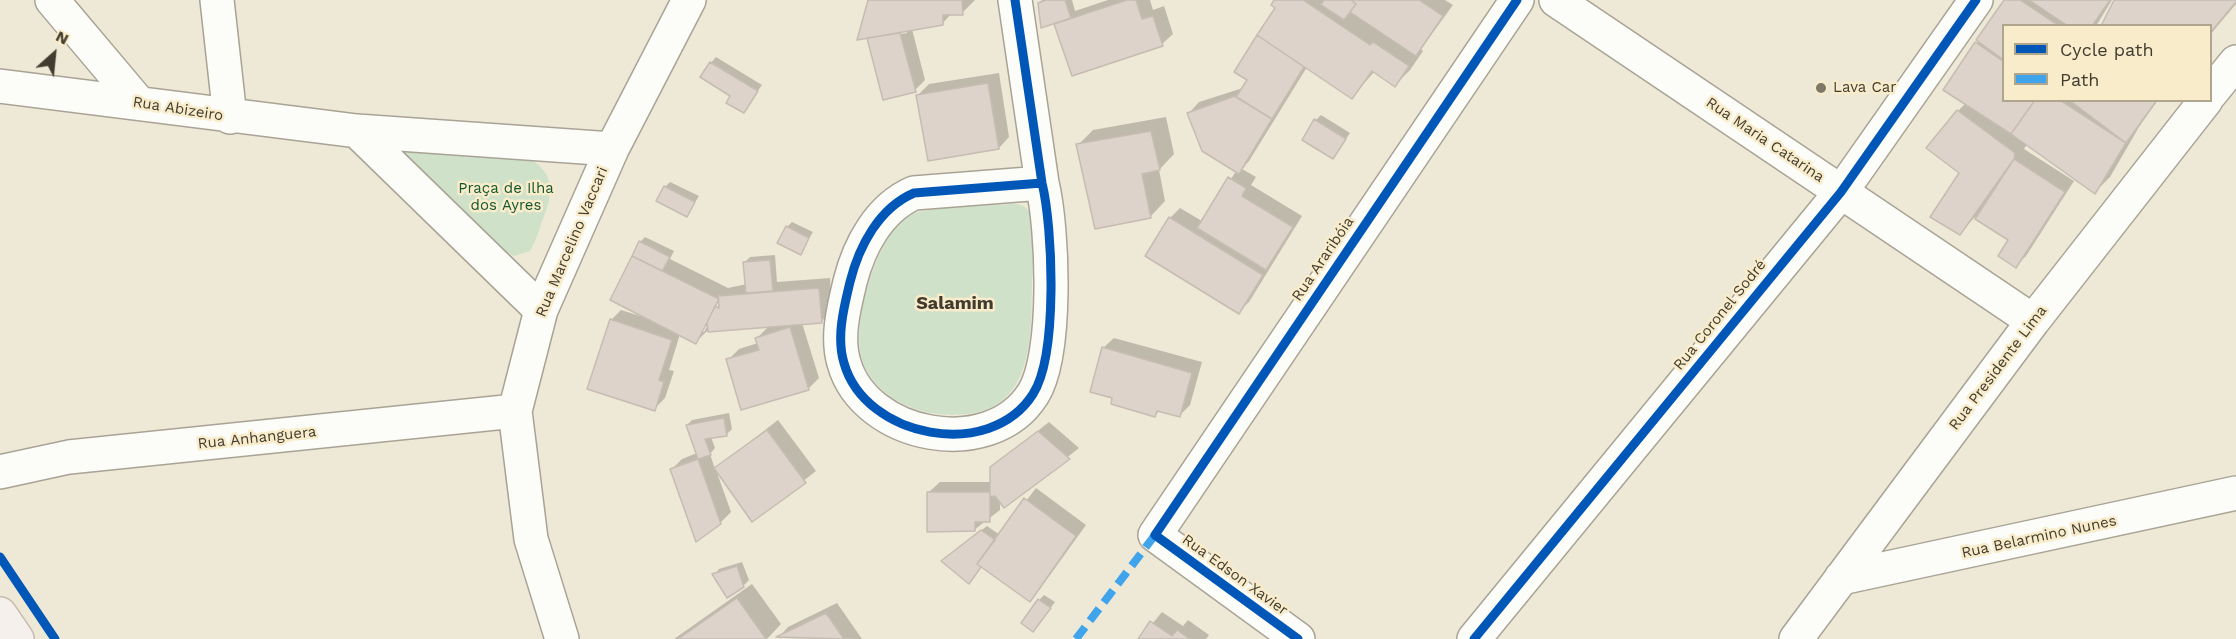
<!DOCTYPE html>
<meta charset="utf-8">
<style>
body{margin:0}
#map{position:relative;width:2236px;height:639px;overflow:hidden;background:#eee8d6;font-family:"Work Sans",sans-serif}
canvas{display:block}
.legend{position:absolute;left:2002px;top:24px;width:210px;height:78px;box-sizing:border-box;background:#f9eccb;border:2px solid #afa68d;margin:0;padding:8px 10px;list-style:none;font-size:18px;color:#413c2f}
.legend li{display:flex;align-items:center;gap:12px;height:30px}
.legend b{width:30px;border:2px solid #afa68d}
.north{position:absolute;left:24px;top:24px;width:60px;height:60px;-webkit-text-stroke:4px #f9eccb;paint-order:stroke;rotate:27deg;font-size:16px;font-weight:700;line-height:24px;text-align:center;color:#413c2f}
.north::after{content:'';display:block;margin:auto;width:21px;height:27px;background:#413c2f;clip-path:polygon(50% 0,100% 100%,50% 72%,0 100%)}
</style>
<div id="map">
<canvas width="2236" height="639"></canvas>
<ul class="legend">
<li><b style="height:8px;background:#0057b8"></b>Cycle path</li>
<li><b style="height:8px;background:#3fa4eb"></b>Path</li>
</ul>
<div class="north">N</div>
</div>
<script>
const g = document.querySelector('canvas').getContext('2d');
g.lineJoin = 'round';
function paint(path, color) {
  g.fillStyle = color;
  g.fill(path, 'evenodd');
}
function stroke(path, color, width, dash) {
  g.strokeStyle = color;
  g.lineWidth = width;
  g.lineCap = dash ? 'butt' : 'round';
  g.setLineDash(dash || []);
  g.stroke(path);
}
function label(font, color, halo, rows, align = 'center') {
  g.font = font + ' "Work Sans",sans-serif';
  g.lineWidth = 5;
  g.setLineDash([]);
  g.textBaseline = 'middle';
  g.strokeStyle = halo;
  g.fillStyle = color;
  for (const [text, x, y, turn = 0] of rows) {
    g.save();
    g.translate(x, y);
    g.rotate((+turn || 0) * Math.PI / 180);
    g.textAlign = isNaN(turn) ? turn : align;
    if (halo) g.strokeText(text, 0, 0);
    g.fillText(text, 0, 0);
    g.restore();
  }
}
paint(new Path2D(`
 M386,145L529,158C558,175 552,198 541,224C538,233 535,243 530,251L514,256L497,247Z
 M1014,204C1020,204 1026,206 1029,212C1036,224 1033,264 1032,280C1031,332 1035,408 966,414C946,416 927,414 908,406C887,398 869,381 862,359C851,324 876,238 907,217C925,205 989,206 1014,204Z`), '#cfe1c9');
paint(new Path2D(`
 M869,0H975L962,13H952L942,24L912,29L925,80L915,90L884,98L868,36L859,38ZM907,30V33L875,38L874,35Z
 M1042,0H1072L1075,11L1108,0H1150L1153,10L1164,6L1173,34L1162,44L1056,24L1060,20L1039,3Z
 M1276,0H1445L1453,5L1421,49L1423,51L1410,70L1395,85L1375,71L1352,97L1307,67L1249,161L1242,169L1256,177L1251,185L1302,216L1249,302L1238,312L1170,218L1180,208L1202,221L1237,170L1189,113L1199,102L1243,88L1249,79L1236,72L1277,8Z
 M2006,0H2112L2096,26H2004V100H2158L2139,127L2110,177L2095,192L2027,144L2024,149L2074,181L2026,256L2015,266L2011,239L1975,217L1960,233L1961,173L1958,111L1966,103L1945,89Z
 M2115,0H2236V4L2210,35V26Z
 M716,57L762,85L743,111L711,63Z
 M999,73L1009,137L999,148L918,95L929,84Z
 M1321,115L1350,133L1333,157L1316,120Z
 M1166,117L1174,154L1159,170L1165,201L1151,216L1078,145L1093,130Z
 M670,182L699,196L687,215L665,187Z
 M792,222L813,232L800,253L787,227Z
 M645,237L674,251L670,259L728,288L747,284L745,262L750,257L775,255L777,282L830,278L832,311L822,321L802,323L819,378L808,389L728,360L739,349L758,343L757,338L769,326L707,331L696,342L680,334L669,370L674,371L665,398L654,409L611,320L621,310L640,316V242ZM720,294L721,310L713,307ZM709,315L712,317L704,332H701Z
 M1114,338L1202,362L1190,405L1179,416L1160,410L1155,415L1114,397L1103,348Z
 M729,413L732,429L727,434L711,437L715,448L710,454L715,469L778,420L816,471L753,520L716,470L731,512L720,523L672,469L682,459L697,453L687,425L692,420Z
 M1049,422L1079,448L1005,506L1000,500V510L974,530L929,492L940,482H991V468Z
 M1036,488L1086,525L1040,589L1030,600L982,565L969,582L948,556L987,526L1000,535Z
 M742,562L749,580L743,586L714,575L719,569Z
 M752,584L781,624L767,639H674Z
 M1044,595L1055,602L1033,631L1039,600Z
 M837,603L862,639L778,638L788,627Z
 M1162,612L1183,626L1188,620L1209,635L1206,639H1140Z`), '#0003');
const building = new Path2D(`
 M868,0H962L963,15H943V25L857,40Z
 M1046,0H1065L1071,18L1041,28L1038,3Z
 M1127,0H1136L1142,19L1153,16L1163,46L1072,76L1054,24Z
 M1274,0H1303L1370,45L1373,42L1409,66L1395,87L1372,71L1352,99L1257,35L1275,8L1271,5Z
 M1324,0H1351L1356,4L1344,20L1321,5Z
 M1351,0H1419L1443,16L1416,56L1350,12L1356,4Z
 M2004,0H2020L2059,26H2004V60L1976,40Z
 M2029,0H2110L2092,26H2068Z
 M2114,0H2236V2L2210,33V26H2101Z
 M900,33L916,92L883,100L867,38Z
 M1257,35L1304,67L1272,119L1236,97L1247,80L1234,72Z
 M1975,42L2004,62V100H2035L2011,134L1943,90Z
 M710,62L758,91L744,113L726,103L730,96L700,77Z
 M988,83L999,149L928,161L916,95Z
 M1235,96L1272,119L1239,174L1202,151L1187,113Z
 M2035,100H2060L2126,143L2095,194L2011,134Z
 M2069,100H2157L2126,143Z
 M1957,110L2015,153L2014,159L1960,235L1930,217L1959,173L1926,148Z
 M1314,119L1346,139L1333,159L1302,140Z
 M1151,131L1160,170L1142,174L1151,218L1095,229L1076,144Z
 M2014,159L2065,192L2016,268L1998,256L2008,240L1975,219Z
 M1228,177L1246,188L1242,196L1293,227L1266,270L1197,228Z
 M664,186L695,202L687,217L656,201Z
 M1169,217L1263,275L1239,314L1145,256Z
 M786,226L809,238L801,255L777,243Z
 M639,241L670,257L662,271L632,256Z
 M632,256L719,299L696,344L610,300Z
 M770,260L773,291L746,293L743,262Z
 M819,288L822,323L708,332L707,323L715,306L719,308L718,296Z
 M610,319L672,340L659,380L664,382L655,411L587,389Z
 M790,327L809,390L741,410L726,359L759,350L755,338Z
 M1102,347L1192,373L1180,417L1157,411L1155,417L1111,404L1112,398L1090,392Z
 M724,418L727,436L705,439L711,455L698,459L686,425Z
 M767,430L806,483L752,522L714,468Z
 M1038,431L1070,459L1004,508L995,496L990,497V467Z
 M698,459L721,524L696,542L670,469Z
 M927,492H990V522H975V531L927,532Z
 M1024,498L1076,536L1030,602L977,564Z
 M981,530L995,540L977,564L981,567L969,584L941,561Z
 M737,566L744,587L727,598L712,574Z
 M737,598L766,639H678Z
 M1038,599L1051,608L1033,632L1021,623Z
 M826,613L844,639L776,637Z
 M1150,621L1172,636L1177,630L1190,639H1138Z`);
paint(building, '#ded3ca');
stroke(building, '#c6bcb2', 1.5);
const minor = new Path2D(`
 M52,0L138,102
 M217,0L230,117
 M1015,0L1042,183C1053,228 1058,355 1033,394C990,462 865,438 844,363C836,337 844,307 850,282C859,246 879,208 914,193L1042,183
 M1556,0L2033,321
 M0,86L357,131L612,149
 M2210,94L2236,62
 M357,131L541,310
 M0,472L69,457L515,411
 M1841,578L2236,493
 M562,639L531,539L515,411L541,310L612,149L689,0
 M1298,639L1155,535L1517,0
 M1474,639L1841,192L1976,0
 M1796,639L2033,321L2206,100`);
const major = new Path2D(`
 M0,614L17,639`);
stroke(minor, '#a8a395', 36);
stroke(major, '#c6bab0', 36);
stroke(minor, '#fcfcf9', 33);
stroke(major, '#f6f0ec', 33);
stroke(new Path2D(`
 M1076,639L1155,535`), '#3fa4eb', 8, [15, 8]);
stroke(new Path2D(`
 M1015,0L1042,183C1053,228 1058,355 1033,394C990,462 865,438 844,363C836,337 844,307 850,282C859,246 879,208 914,193L1042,183
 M0,557L55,639
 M1298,639L1155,535L1517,0
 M1474,639L1841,192L1976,0`), '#0057b8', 9);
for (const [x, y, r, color] of [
 [1821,88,6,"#7e7869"]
]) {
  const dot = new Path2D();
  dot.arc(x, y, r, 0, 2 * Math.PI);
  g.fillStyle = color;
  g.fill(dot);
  stroke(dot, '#f9eccb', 2);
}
label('15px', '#413c2f', '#f9eccb', [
 ["Lava Car",1833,88]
], 'left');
label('15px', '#413c2f', '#f9eccb', [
 ["Rua Abizeiro",178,109,9],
 ["Rua Maria Catarina",1765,140,34],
 ["Rua Marcelino Vaccari",572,242,-67],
 ["Rua Araribóia",1323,259,-56],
 ["Rua Coronel Sodré",1720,315,-51],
 ["Rua Presidente Lima",1998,368,-53],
 ["Rua Anhanguera",257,438,-6],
 ["Rua Belarmino Nunes",2039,537,-12],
 ["Rua Edson Xavier",1235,575,36]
]);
label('15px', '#14572f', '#f9eccb', [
 ["Praça de Ilha",506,189],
 ["dos Ayres",506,206]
]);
label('bold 18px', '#413c2f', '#f9eccb', [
 ["Salamim",955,304]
]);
</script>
